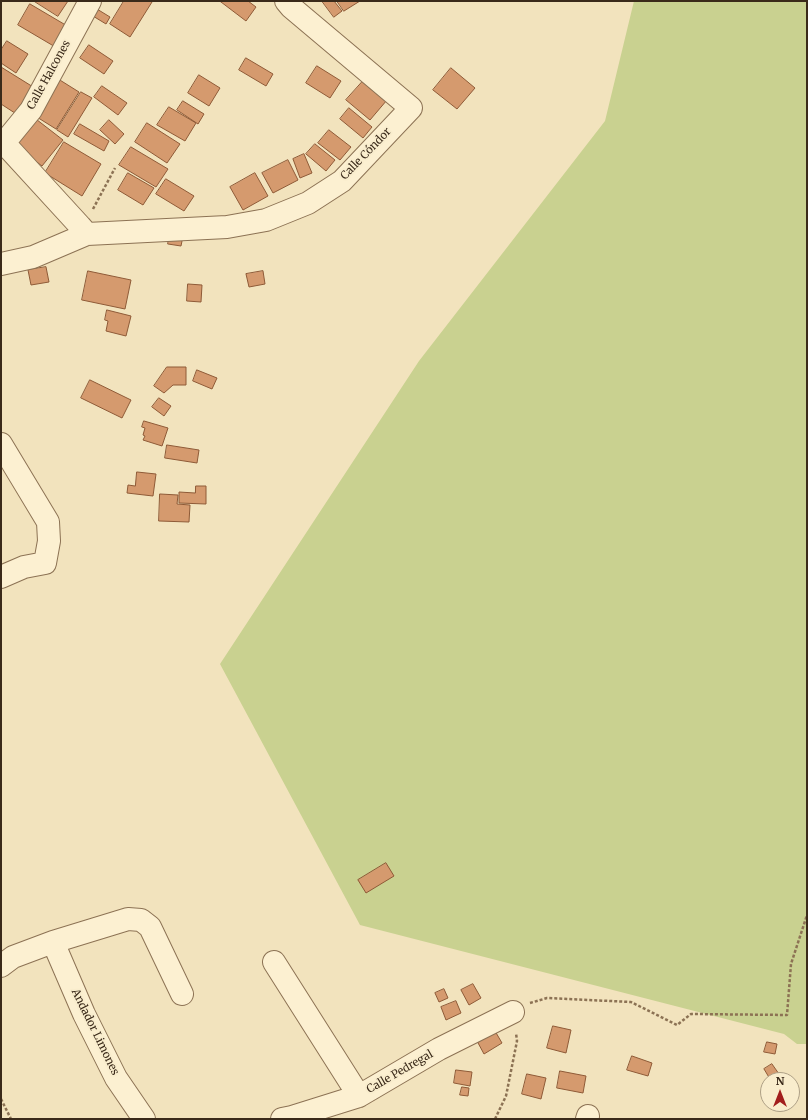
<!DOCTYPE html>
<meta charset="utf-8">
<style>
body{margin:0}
#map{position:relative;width:808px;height:1120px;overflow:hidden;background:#f2e3bd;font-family:Merriweather,serif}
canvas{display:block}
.frame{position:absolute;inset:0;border:2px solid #3a2a1a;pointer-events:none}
.north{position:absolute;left:760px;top:1072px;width:40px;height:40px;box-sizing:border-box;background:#f9edcd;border:1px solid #ad9f85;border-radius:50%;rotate:0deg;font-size:11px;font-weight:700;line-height:16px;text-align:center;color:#3a2a1a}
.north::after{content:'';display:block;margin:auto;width:14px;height:18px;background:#a21e1d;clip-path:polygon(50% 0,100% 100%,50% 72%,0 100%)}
</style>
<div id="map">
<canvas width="808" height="1120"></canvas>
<div class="frame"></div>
<div class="north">N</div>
</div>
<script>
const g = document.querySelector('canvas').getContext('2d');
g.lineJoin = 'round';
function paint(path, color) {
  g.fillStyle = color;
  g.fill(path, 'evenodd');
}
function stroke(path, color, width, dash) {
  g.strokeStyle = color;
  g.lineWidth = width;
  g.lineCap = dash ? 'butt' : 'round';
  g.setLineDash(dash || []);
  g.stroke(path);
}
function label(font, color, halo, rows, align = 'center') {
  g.font = font + ' Merriweather,serif';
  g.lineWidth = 4;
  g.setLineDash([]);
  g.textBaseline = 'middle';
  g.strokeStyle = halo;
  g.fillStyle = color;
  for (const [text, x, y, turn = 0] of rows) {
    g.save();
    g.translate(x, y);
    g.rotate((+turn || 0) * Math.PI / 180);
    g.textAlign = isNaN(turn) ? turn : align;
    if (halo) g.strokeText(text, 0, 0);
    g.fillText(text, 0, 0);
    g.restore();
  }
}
paint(new Path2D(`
 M634,1H807V1044H797L784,1034L360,925L220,664L419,361L605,121Z`), '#c9d190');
const building = new Path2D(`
 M34,1H68L58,16Z
 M124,1H150L152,2L130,37L110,24Z
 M222,1H248L256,7L246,21L221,2Z
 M322,1H334L342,11L334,17Z
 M337,1H360L344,11Z
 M30,4L69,27L57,48L18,25Z
 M92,6L110,17L106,24L88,13Z
 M7,41L28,54L16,73L1,63V50Z
 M89,45L113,61L104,74L80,58Z
 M246,58L273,74L266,86L239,70Z
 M317,66L341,81L330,98L306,83Z
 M1,67L38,90L21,117L1,104Z
 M451,68L475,88L457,109L433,90Z
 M199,75L220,88L209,106L188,93Z
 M55,77L79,92L56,129L32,114Z
 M364,80L387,100L370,120L346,100Z
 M102,86L127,103L118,115L94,97Z
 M81,92L92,98L68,137L57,130Z
 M183,101L204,114L198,124L177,110Z
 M169,107L196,123L185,141L157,125Z
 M349,108L372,127L363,138L340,119Z
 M32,116L63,140L42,166L11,142Z
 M109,120L124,134L115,144L100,130Z
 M147,123L180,144L167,163L135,142Z
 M80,124L109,141L104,151L74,134Z
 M329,130L351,147L340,160L318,143Z
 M64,142L101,164L82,196L45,173Z
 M315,144L335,160L326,171L306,154Z
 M131,147L168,169L156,187L119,165Z
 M304,154L312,173L300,178L293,159Z
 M288,160L298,180L273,193L262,173Z
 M128,173L154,188L143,205L118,190Z
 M255,173L268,196L243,210L230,187Z
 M166,179L194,196L184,211L156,194Z
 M170,234L183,236L181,246L168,244Z
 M46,267L49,282L31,285L28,270Z
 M88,271L131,280L125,309L82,300Z
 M263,271L265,284L249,287L246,274Z
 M188,284L202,285L201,302L187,301Z
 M107,310L131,316L126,336L106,331L108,321L105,320Z
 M167,367H186V385H173L164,393L154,386Z
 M197,370L217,378L212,389L193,381Z
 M90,380L131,400L122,418L81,398Z
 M159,398L171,406L164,416L152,407Z
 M144,421L168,428L162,446L143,440L145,436L143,435L145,428L142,427Z
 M167,445L199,450L197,463L165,458Z
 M137,472L156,474L153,496L127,493L128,485L135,486Z
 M196,486H206V504L179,503V492L195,493Z
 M160,494L178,495L177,504L190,505L189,522L159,521Z
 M386,863L394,876L366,893L358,880Z
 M473,984L481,998L469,1005L461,990Z
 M444,989L448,998L439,1002L435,993Z
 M456,1001L461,1013L446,1020L441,1007Z
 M553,1026L571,1030L566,1053L547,1048Z
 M495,1031L502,1043L484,1054L477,1041Z
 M767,1042L777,1044L775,1054L764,1052Z
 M632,1056L652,1063L648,1076L627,1070Z
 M772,1064L779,1074L770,1079L764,1069Z
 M456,1070L472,1072L470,1086L454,1083Z
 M560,1071L586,1076L583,1093L557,1088Z
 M527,1074L546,1078L541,1099L522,1094Z
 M462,1087L469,1088L468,1096L460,1095Z`);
paint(building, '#d59a6e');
stroke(building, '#8e5a37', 1);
const minor = new Path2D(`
 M87,234L80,226L4,143L31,110L90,1
 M1,264L33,257L87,234L227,227L266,220L308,203L342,181L411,108L291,7L286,1
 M1,444L48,522L49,541L45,563L24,567L1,577
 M53,942L84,1014L116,1078L144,1119
 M274,962L359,1096
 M1,966L13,957L53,942L128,919L141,920L150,927L182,994
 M282,1119L292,1117L359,1096L439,1049L513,1012
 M587,1119L588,1116`);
stroke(minor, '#8c7254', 24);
stroke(new Path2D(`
 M93,209L115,168
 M530,1003L547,998L631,1002L677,1025L691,1014L787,1015L791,964L807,915
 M1,1099L11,1119
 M495,1119L506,1096L517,1041L516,1033`), '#8c7254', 2.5, [3, 2]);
stroke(minor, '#fcf0d1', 22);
label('11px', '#3a2a1a', '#f9edcd', [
 ["Calle Halcones",49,75,-61],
 ["Calle Cóndor",366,154,-46],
 ["Andador Limones",95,1032,64],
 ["Calle Pedregal",400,1072,-30]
]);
</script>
